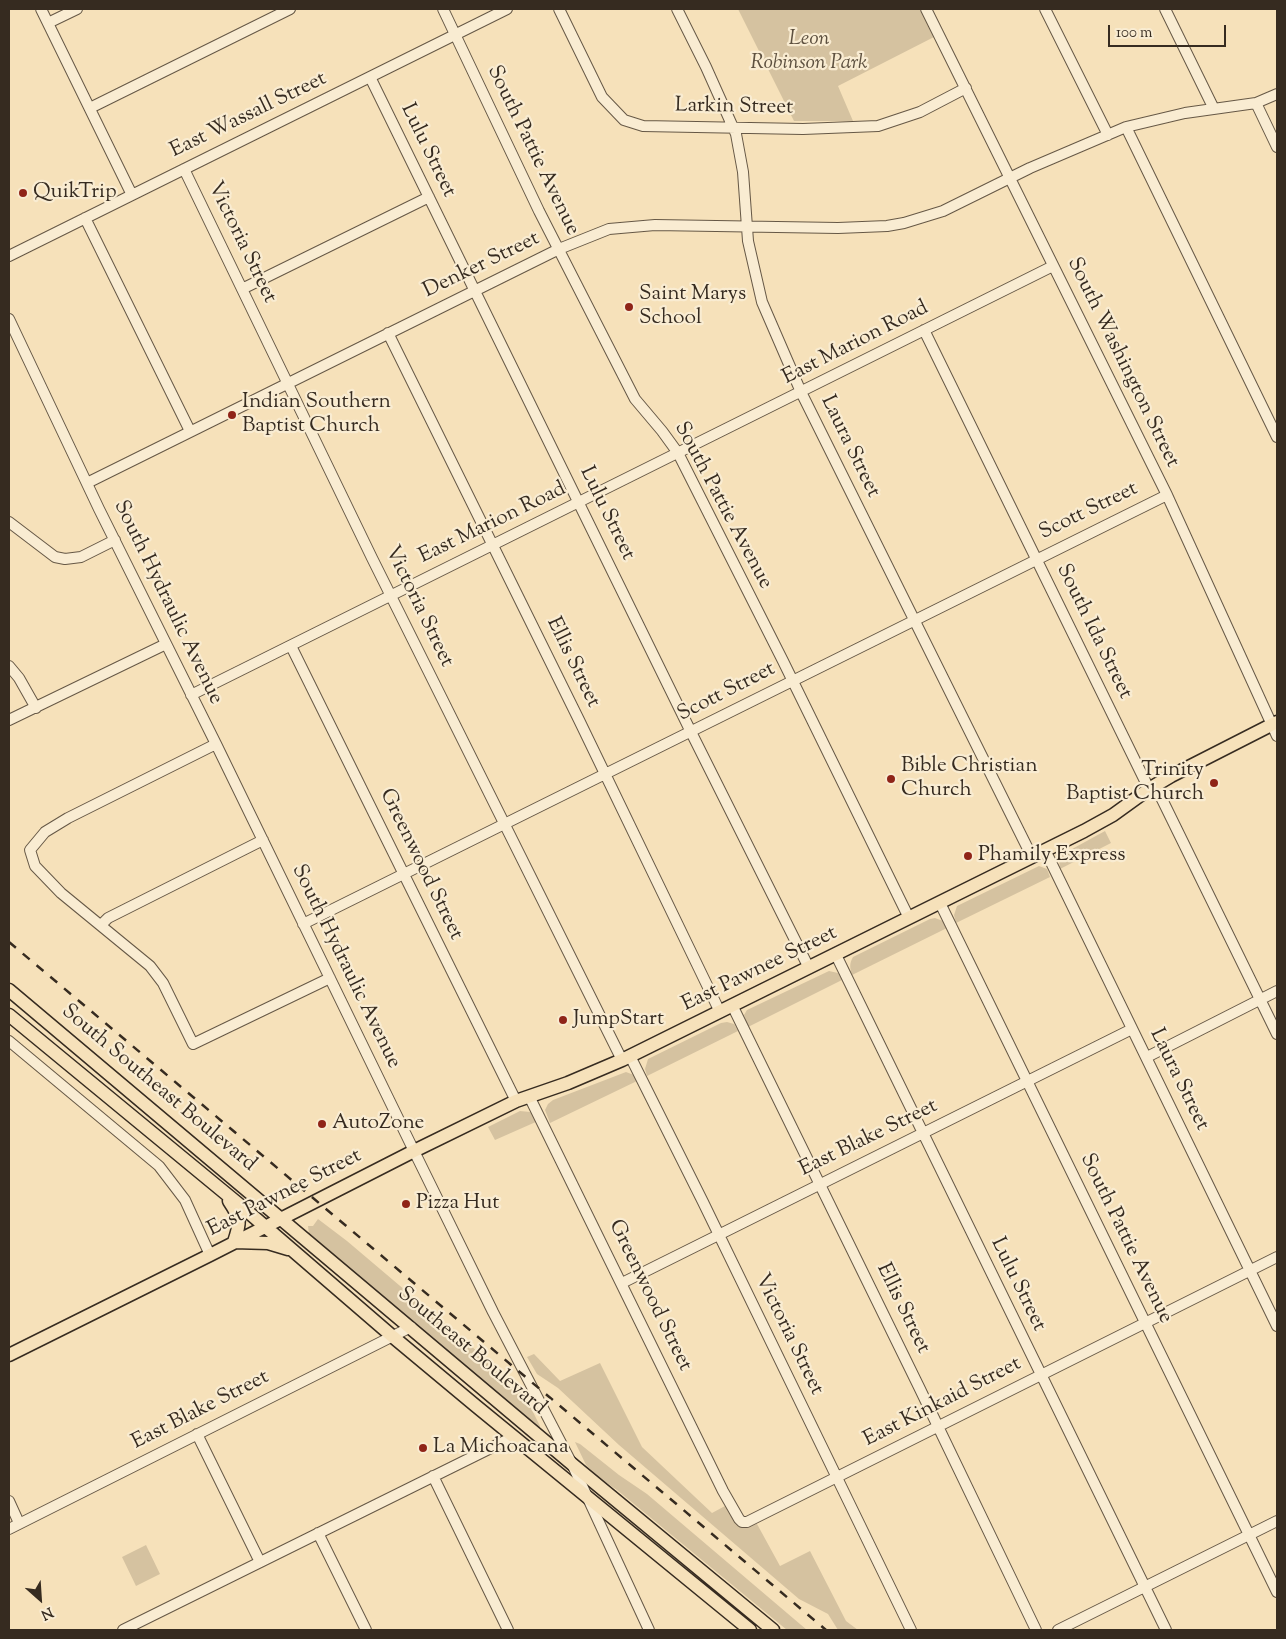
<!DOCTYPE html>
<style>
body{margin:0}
#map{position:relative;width:1286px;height:1639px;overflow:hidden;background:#f6e1ba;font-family:"Sorts Mill Goudy",serif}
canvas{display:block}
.frame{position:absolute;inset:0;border:10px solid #362b20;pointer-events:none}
.north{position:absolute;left:15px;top:1574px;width:50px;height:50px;-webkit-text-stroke:4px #f9ecd2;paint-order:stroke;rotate:154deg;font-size:14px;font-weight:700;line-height:20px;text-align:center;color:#362b20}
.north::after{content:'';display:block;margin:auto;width:18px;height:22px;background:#362b20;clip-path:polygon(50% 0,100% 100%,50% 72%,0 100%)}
.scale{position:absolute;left:1108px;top:25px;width:118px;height:22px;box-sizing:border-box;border:2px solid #362b20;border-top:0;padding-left:6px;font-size:15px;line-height:18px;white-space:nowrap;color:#362b20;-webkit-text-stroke:4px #f9ecd2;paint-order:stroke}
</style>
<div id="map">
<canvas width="1286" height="1639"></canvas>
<div class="frame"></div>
<div class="north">N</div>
<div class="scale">100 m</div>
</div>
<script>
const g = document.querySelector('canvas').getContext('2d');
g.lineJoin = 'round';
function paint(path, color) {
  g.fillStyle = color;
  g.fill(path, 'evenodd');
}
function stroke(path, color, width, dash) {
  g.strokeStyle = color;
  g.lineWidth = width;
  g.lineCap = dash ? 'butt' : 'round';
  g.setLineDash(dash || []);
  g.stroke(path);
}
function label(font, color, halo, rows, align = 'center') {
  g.font = font + ' "Sorts Mill Goudy",serif';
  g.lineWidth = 4.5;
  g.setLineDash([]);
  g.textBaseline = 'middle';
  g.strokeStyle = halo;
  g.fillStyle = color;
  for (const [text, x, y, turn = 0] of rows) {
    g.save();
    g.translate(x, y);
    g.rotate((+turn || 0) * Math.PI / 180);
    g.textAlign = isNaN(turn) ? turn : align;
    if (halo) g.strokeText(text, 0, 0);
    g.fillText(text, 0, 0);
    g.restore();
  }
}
paint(new Path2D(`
 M738,9H920L934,37L838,86L853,121H794Z
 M1105,831L1111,843L1060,869L1059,860L1063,854Z
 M1039,866L1047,869L1050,877L956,923L954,915L957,906Z
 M935,918L943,921L947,928L852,975C850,968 849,964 853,957L930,919Z
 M829,971L838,973L842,980L748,1027L744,1015L747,1010Z
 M727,1022L734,1024L738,1031L647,1076L645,1069L648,1059L721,1023Z
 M626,1072L634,1075L637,1081L550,1123L545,1110L548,1104L553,1100Z
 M520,1111L530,1112L538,1121L495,1140L488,1127Z
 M318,1219L347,1241L478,1352L486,1362L515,1386L519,1384L540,1426V1429L312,1238L309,1234L308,1226H313Z
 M534,1354L560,1381L600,1363L642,1447L712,1513L725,1506C735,1523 737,1528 757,1524L780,1566L810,1551L846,1621L858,1630H838L828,1614L799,1599L619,1445L558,1388L537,1374L527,1357Z
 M575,1442L580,1444L619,1475L647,1494L807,1630H787L617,1490L598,1477L586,1465Z
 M146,1545L160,1574L136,1586L122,1557Z`), '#d5c2a0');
const minor = new Path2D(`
 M41,9L132,195
 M443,9L539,211L635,399L662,431L678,453L783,661L909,918
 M559,9L602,97L624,120L643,126L803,129L878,126L920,112L966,88
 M677,9L706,67L736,134L743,172L748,241L762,302L801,392L1032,857
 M926,9L1167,495L1277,736
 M1045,9L1108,135
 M1165,9L1214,109
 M48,23L77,9
 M370,77L691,732L809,968
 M1256,103L1277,147
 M90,108L290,9
 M1126,127L1277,437
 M184,169L372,558L622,1060
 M85,218L190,431
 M9,256L507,9
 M242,289L429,197
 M9,319L99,509L216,744L414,1151L493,1312L572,1464L649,1630
 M924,330L1149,789
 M388,333L579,720L720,1012
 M87,483L559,249L609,229L655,225L838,228L887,226L904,223L943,211L1030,168L1126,127L1185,113L1256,103L1277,94
 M9,522L55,557L65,559L81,557L115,540
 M291,646L516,1101
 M9,666L19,678L36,708
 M191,695L1053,266
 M9,720L166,644
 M216,744L68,818L45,832L30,850L35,866L61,893L150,966L163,983L193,1044L330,978
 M1155,785L1277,1034
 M1045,850L1277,1326
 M940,903L1277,1592
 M303,924L1167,495
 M101,925L108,918L263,840
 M836,955L1166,1630
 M732,1005L919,1387L1036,1630
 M9,1041L159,1166L185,1200L210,1255
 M630,1056L703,1202L911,1630
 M1147,1057L1277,991
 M529,1096L723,1491L739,1519L742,1522H747L1277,1257
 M622,1283L1132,1029
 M197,1434L260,1562
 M433,1476L508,1630
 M9,1501L19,1523
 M9,1529L411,1327
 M318,1533L366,1630
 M123,1630L513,1437
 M1058,1630L1277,1521`);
const major = new Path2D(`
 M9,990L572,1464L773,1630
 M9,1015L247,1211L392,1336L476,1406L750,1630
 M229,1201C241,1219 241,1221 234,1242L268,1243L288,1249
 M9,1355L210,1255L414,1151L516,1101L568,1083L622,1060L1084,831L1113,815L1149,789L1171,776L1277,722`);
stroke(minor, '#665846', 12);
stroke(major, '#362b20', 15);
stroke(minor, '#f9ecd2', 10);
stroke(major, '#f6e1ba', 12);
stroke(new Path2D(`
 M9,942L826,1630`), '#362b20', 2.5, [9, 9]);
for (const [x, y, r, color] of [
 [23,193,5,"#8f2418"],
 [629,307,5,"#8f2418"],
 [232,415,5,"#8f2418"],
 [891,779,5,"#8f2418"],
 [1214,783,5,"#8f2418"],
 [968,856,5,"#8f2418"],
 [563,1020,5,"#8f2418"],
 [322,1124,5,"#8f2418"],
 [406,1204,5,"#8f2418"],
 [423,1448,5,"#8f2418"]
]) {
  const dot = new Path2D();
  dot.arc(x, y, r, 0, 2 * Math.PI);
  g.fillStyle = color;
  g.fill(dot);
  stroke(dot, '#f9ecd2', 2);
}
label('italic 21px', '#5e5140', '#f9ecd2', [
 ["Leon",809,40],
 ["Robinson Park",809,64]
]);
label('21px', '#362b20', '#f9ecd2', [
 ["Larkin Street",734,108,1],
 ["East Wassall Street",249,116,-26],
 ["Lulu Street",427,151,64],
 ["South Pattie Avenue",532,151,64],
 ["Victoria Street",241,243,64],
 ["Denker Street",482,266,-26],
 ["East Marion Road",856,344,-27],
 ["South Washington Street",1122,363,64],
 ["Laura Street",849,447,64],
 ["South Pattie Avenue",722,506,62],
 ["Scott Street",1089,512,-26],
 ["Lulu Street",606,514,64],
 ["East Marion Road",493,524,-26],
 ["South Hydraulic Avenue",167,603,64],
 ["Victoria Street",418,607,64],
 ["South Ida Street",1093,632,64],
 ["Ellis Street",572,663,64],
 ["Scott Street",727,693,-27],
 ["Greenwood Street",420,865,64],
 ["South Hydraulic Avenue",345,967,64],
 ["East Pawnee Street",760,970,-26],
 ["Laura Street",1178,1080,64],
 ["South Southeast Boulevard",158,1089,40],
 ["East Blake Street",869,1139,-26],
 ["East Pawnee Street",285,1194,-27],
 ["South Pattie Avenue",1125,1239,64],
 ["Lulu Street",1017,1285,64],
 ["Greenwood Street",649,1296,64],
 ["Ellis Street",902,1309,64],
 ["Victoria Street",788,1335,64],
 ["Southeast Boulevard",471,1352,40],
 ["East Kinkaid Street",943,1403,-27],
 ["East Blake Street",201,1411,-27]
]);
label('21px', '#362b20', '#f9ecd2', [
 ["QuikTrip",33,193],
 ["Saint Marys",639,295],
 ["School",639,319],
 ["Indian Southern",242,403],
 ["Baptist Church",242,427],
 ["Bible Christian",901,767],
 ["Church",901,791],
 ["Trinity",1204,771,"right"],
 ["Baptist Church",1204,795,"right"],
 ["Phamily Express",978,856],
 ["JumpStart",573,1020],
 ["AutoZone",332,1124],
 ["Pizza Hut",416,1204],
 ["La Michoacana",433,1448]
], 'left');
</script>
